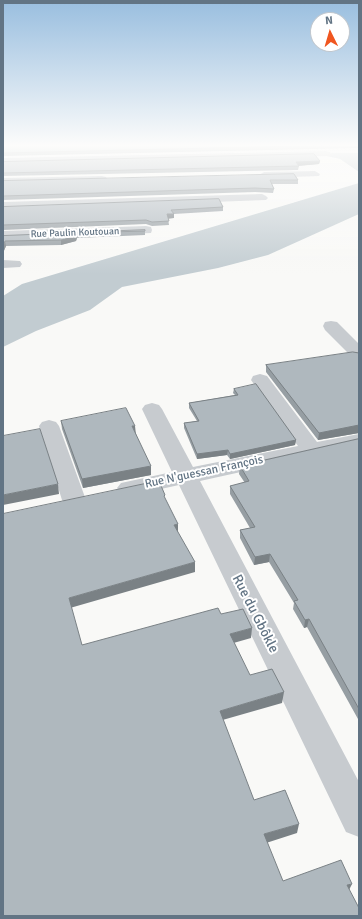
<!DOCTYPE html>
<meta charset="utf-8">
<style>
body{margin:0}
#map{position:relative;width:362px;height:919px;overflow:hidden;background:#f9f9f7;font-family:Signika,sans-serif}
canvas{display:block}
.frame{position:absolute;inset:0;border:4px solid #627484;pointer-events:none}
.north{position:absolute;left:310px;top:12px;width:40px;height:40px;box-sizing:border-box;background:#fff;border:1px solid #c0c7ce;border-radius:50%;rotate:355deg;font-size:11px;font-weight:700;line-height:16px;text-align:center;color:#627484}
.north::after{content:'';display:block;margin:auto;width:14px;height:18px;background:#f05620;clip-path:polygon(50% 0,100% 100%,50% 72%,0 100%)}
</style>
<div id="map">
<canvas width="362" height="919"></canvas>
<div class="frame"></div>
<div class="north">N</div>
</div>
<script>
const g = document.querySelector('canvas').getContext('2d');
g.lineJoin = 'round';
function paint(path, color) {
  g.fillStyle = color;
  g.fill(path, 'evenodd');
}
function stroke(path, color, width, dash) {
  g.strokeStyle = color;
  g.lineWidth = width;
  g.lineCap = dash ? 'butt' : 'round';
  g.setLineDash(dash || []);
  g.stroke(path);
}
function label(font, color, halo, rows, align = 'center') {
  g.font = font + ' Signika,sans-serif';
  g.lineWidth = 4;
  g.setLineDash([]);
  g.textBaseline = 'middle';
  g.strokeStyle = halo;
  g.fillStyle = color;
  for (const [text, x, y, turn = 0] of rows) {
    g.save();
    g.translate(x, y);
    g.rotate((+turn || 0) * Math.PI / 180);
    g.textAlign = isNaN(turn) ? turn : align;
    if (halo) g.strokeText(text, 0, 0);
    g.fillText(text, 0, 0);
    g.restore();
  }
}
paint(new Path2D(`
 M333,153H359V172L340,159L322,155Z
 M359,183V214L268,255L218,268L122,287L90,310L36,331L3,347V296L22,284Z`), '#c2ccd1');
paint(new Path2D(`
 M3,145H15L10,148H3Z
 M326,151L330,152L331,154L330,156L3,164V158Z
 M315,171L320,174L319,176L264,178L259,175L264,172Z
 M102,176L106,177L107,179L106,181L3,184V178Z
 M262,194L266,196L268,198L266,200L3,210V202Z
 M146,226L151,227L152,230L151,233L3,239V231Z
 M3,260L20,261L22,264L20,267L3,268Z
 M331,321L337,322L359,344V359L353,358L325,330L323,326L325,322Z
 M260,374L267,376L317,442L359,434V446L200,481L359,782V837L346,832L179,485L129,496L121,493L117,488L121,483L172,472L142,409L145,405L152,403L159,405L162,409L193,467L298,446L251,380L253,376Z
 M49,420L56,422L59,426L86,500L82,506L74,508L66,506L62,500L39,426L42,422Z`), '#c7cbcf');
paint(new Path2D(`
 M3,145H359V148L3,156Z
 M320,161L319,164L299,166L298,170L3,176V162Z
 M298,180V184H272L274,189L273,193L255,192L3,200V181Z
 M3,207H223V211L174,214V218H168L169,225L152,226L146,224L3,230Z
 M145,230V235L77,238L76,241L61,245L6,246L3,253V236Z
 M359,353V433L318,440L266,372V365Z
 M234,389L296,440L295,445L230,459L227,455L197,459L184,428V423L197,421L189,408V403L235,395L233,393Z
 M61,421L136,434L151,475L83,488L62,429Z
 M359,439V719H358L307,627L304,628L293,609L294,603L269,562L254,565L240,538V530L250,528L230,494V486L245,483L239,474L240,466Z`), '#969ea3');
paint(new Path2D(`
 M320,161L319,164L295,166L296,162Z
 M167,214H174V218L167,219Z
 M76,233L77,238L76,241L61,245V240Z
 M5,241L6,246L3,253V247Z
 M359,425V433L318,440L319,433Z
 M132,426H135L136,435Z
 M296,440L295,445L230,459V454Z
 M228,450L227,455L197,459V454Z
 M151,466V475L83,488L82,479Z
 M58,484L59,494L3,505V495Z
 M178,524V534L174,525Z
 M270,554L269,562L254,565L255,557Z
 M195,562V572L70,608L69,598Z
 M309,619L307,627L304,628L305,620Z
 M252,628L251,638L230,644V634Z
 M284,692L282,703L219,721L220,711Z
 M299,824L297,833L263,844L264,834Z
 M352,884L348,892L347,885Z`), '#7a8185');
const building = new Path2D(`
 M3,145H339L3,153Z
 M314,154L320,161L296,162L299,166L3,173V162Z
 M294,174L298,180H270L274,189L255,188L3,196V181Z
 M219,199L223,207L171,210L174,214H167L169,221L152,222L146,220L3,225V207Z
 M145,230V231L76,233L75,237L61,240L5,241L3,247V236Z
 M353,352L359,353V425L319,433L266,365Z
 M256,384L296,440L230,454L228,450L197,454L184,423L199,421L189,403L238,395L234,389Z
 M126,408L135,426H132L151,466L82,479L61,421Z
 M40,429L58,484L3,495V436Z
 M359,439V709L309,619L305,620L294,601L298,600L270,554L255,557L240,530L255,527L230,486L249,481L240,466Z
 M159,481L165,495L164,496L178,524L174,525L195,562L69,598L82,645L218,608L221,614L243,609L252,628L230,634L250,675L272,669L284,692L220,711L254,800L285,790L299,824L264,834L283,881L341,860L352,884L347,885L359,908V916H3V514Z`);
paint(building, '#afb8be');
stroke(building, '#7a8185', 1);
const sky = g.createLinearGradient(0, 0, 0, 274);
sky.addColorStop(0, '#99bedf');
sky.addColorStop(0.53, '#fcfcfb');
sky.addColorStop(1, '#fcfcfb00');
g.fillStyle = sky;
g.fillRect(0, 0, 362, 274);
label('10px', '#627484', '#fff', [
 ["Rue Paulin Koutouan",75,233,-2]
]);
label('12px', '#627484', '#fff', [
 ["Rue N'guessan François",204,472,-12]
]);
label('14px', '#627484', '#fff', [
 ["Rue du Gbôkle",255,614,63]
]);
</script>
